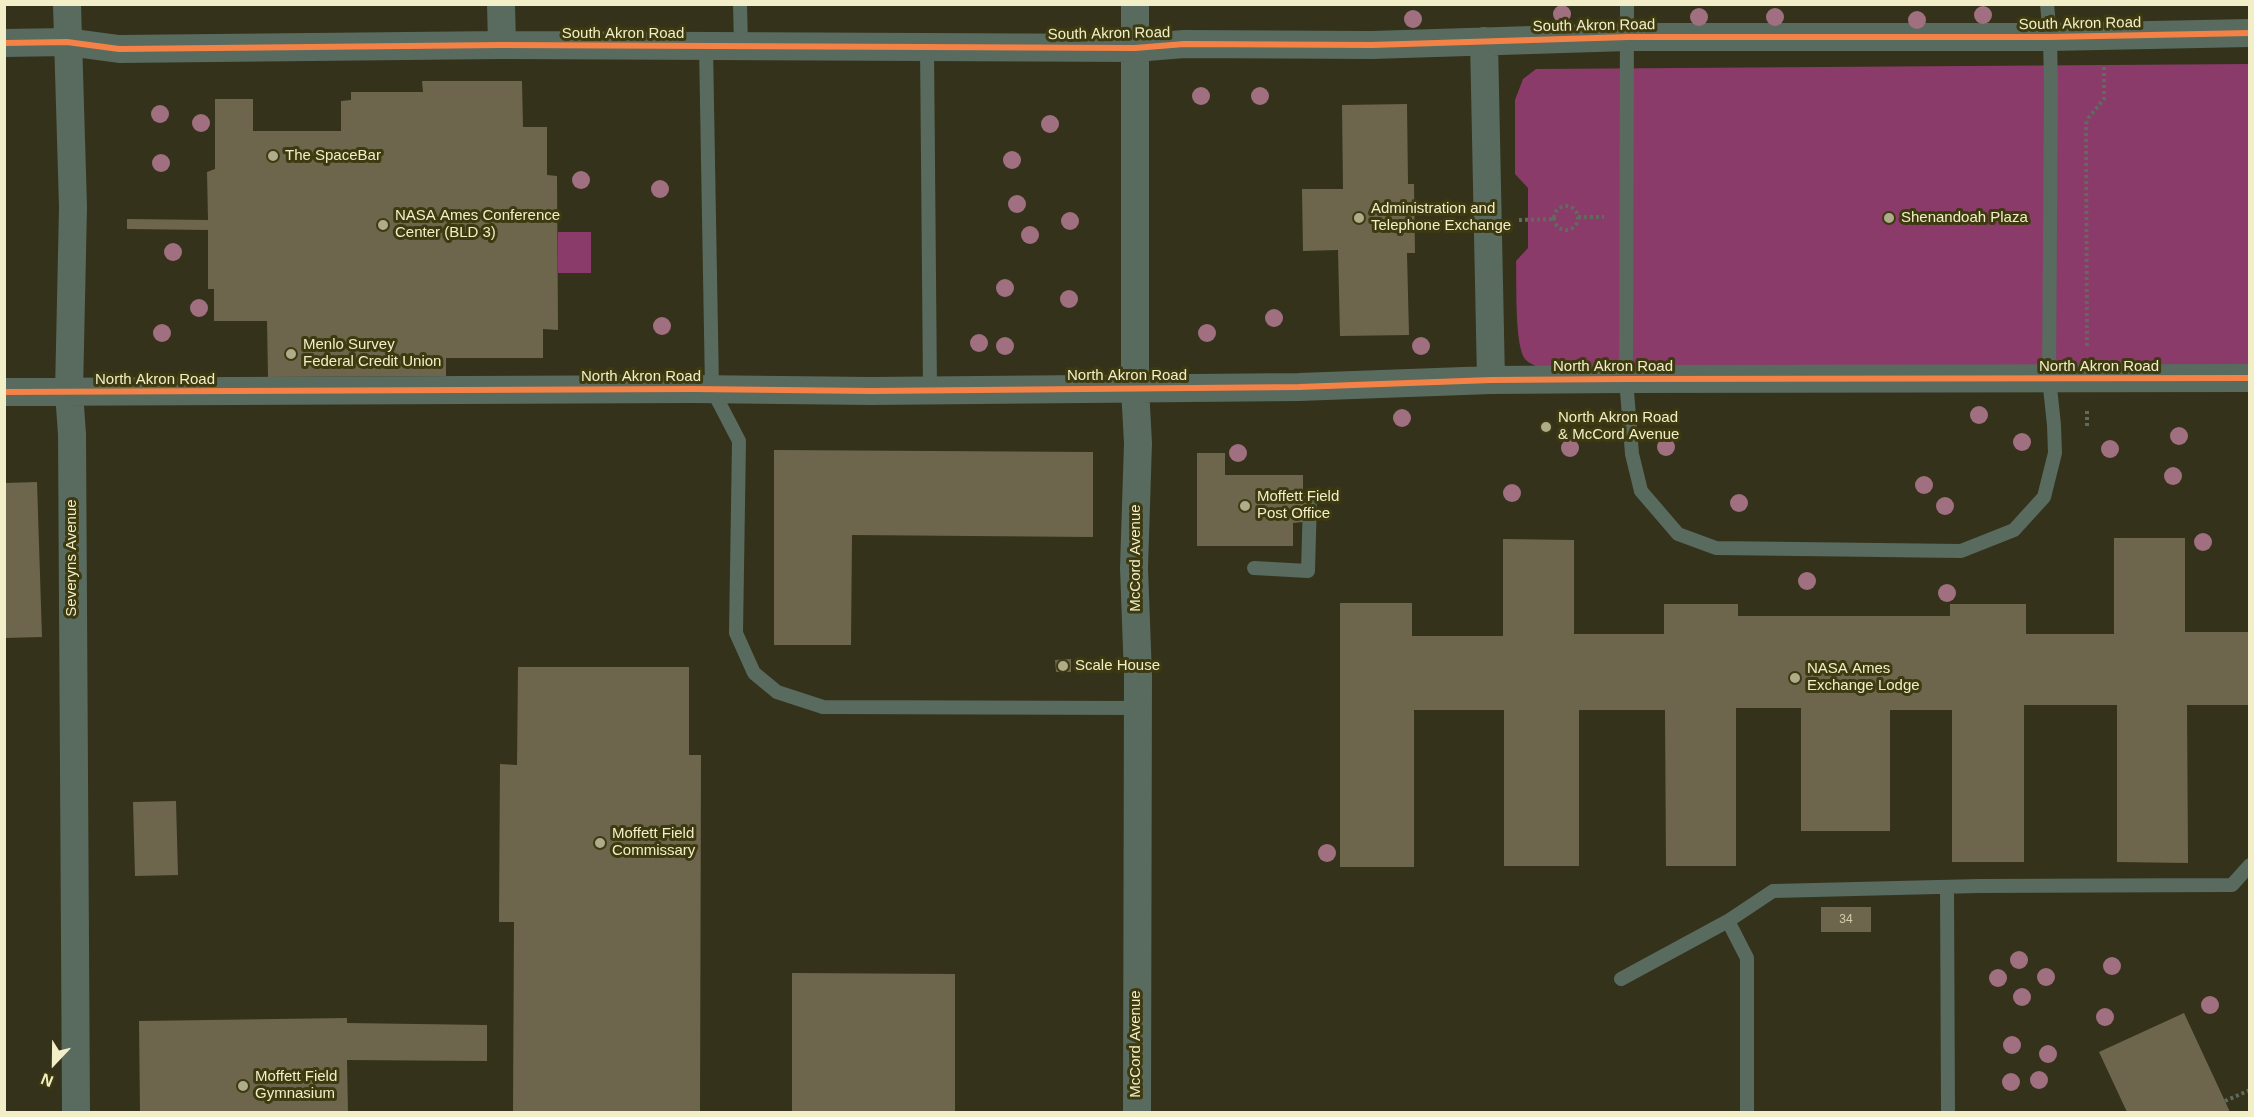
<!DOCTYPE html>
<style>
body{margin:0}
#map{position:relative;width:2254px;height:1117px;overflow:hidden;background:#34321a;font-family:Helvetica,sans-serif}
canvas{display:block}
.frame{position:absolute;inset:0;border:6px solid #f1eec8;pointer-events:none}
.north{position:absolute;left:24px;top:1033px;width:60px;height:60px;-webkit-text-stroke:4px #3e3a10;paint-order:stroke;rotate:202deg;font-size:16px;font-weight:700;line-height:24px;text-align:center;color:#f1eec8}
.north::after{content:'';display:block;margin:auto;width:21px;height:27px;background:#f1eec8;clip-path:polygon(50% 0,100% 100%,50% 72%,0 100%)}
</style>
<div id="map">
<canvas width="2254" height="1117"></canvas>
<div class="frame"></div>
<div class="north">N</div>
</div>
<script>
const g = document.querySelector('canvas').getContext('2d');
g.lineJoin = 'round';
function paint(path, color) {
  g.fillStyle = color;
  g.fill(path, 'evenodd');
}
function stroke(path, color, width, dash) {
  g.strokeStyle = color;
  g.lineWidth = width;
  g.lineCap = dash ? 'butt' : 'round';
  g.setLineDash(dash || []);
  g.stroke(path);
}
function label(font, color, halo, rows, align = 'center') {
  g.font = font + ' Helvetica,sans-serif';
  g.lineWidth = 6;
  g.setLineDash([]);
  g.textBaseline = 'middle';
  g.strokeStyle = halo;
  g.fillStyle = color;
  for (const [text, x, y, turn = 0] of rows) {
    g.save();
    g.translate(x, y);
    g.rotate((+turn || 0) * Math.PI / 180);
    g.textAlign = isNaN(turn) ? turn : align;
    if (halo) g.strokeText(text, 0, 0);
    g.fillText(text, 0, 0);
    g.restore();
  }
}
paint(new Path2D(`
 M2249,64V365L1542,369C1537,366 1530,364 1526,360C1514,348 1517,280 1516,261L1528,248V188L1515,174V100L1523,79L1536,69Z
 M558,232H591V273H558Z`), '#8a3b6a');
paint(new Path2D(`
 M422,81H522L523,127H547V175L557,176L558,330L543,329V358H446V376L268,377L267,321H214V289H208V230L127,229V219L208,220L207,172L215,169V99H253V131H341V101L351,100V92H423Z
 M1407,104L1408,184H1414L1415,253H1407L1409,335L1340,336L1338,250L1303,251L1302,189H1343L1342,105Z
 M774,450L1093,452V537L852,535L851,645H774Z
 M1197,453H1225V475H1303V522L1293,523V546H1197Z
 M37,482L42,637L5,638V483Z
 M2114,538H2185V632H2250V705H2187L2188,863L2117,862V705H2024V862H1952V710H1890V831H1801V708H1736V866H1666L1665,710H1579V866H1504V710H1414V867H1340V603H1412V636H1503V539L1574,540V634H1664V604H1738V616H1950V604H2026V634H2114Z
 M1071,659V672H1056L1055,660Z
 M518,667H689V755H701L700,1112H513L514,922H499L500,764L517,765Z
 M176,801L178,875L135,876L133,802Z
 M1821,907H1871V932H1821Z
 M792,973L955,974V1112H792Z
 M2184,1013L2230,1112H2127L2099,1052Z
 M347,1018V1023L487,1025V1061L347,1060L348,1112H140L139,1021Z`), '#6d664d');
stroke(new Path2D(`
 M1554 218a12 12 0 1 1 24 0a12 12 0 1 1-24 0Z
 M1578,217H1604
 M1519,220L1554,219
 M1415,223L1458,222
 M2087,346L2086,124L2089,117L2104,99V65
 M2087,426V410
 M2225,1101L2250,1090`), '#606a5d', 4, [3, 3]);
stroke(new Path2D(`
 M740,4L741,46
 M1627,4L1626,379L1632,454L1641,491L1678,534L1716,548L1961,551L2014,530L2044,497L2055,453L2054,425L2049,378L2051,86L2050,37L2047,4
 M706,46L712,389L739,441L736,633L754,673L777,692L823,707L1138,708
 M927,47L930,390
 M1254,568L1308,571L1310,499
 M1947,887L1948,1112
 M1728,921L1747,958V1112
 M1621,979L1728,921L1773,891L1979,886L2232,885L2250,865`), '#596a5f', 14);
stroke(new Path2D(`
 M67,4L73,207L69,392L72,434L76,1112
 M501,4L502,45
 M1135,4V388L1138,443L1134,568L1138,676L1137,1112
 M1484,41L1491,380
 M4,43L67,42L119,49L502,45L1135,48L1184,44L1372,45L1628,37H2050L2250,33
 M4,392L693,389L871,391L1299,387L1491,380L1626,379L2250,378`), '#596a5f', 28);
stroke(new Path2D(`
 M4,43L67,42L119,49L502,45L1135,48L1184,44L1372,45L1628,37H2050L2250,33
 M4,392L693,389L871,391L1299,387L1491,380L1626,379L2250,378`), '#f48246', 6);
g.fillStyle = '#a07081';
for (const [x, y] of [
 [1562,14],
 [1983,15],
 [1699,17],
 [1775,17],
 [1413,19],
 [1917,20],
 [1201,96],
 [1260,96],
 [160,114],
 [201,123],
 [1050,124],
 [1012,160],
 [161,163],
 [581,180],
 [660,189],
 [1017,204],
 [1070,221],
 [1030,235],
 [173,252],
 [1005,288],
 [1069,299],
 [199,308],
 [1274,318],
 [662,326],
 [162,333],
 [1207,333],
 [979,343],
 [1005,346],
 [1421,346],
 [1979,415],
 [1402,418],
 [2179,436],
 [2022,442],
 [1666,447],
 [1570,448],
 [2110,449],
 [1238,453],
 [2173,476],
 [1924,485],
 [1512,493],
 [1739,503],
 [1945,506],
 [2203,542],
 [1807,581],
 [1947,593],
 [1327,853],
 [2019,960],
 [2112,966],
 [2046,977],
 [1998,978],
 [2022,997],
 [2210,1005],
 [2105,1017],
 [2012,1045],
 [2048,1054],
 [2039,1080],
 [2011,1082]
]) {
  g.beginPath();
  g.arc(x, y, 9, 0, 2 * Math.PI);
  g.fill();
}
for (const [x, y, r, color] of [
 [273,156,6,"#afac8b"],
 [1359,218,6,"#afac8b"],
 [1889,218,6,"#afac8b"],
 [383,225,6,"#afac8b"],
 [291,354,6,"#afac8b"],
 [1546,427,6,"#afac8b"],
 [1245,506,6,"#afac8b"],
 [1063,666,6,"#afac8b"],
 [1795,678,6,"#afac8b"],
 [600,843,6,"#afac8b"],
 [243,1086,6,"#afac8b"]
]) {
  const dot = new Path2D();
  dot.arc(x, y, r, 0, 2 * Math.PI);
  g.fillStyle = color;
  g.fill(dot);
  stroke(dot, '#3e3a10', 2);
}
label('12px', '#d0cca9', null, [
 ["34",1846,920]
]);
label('15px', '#f1eec8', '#3e3a10', [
 ["South Akron Road",2080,24,-1],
 ["South Akron Road",1594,26,-1],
 ["South Akron Road",623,34],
 ["South Akron Road",1109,34,-1],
 ["North Akron Road",1613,367],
 ["North Akron Road",2099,367],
 ["North Akron Road",1127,376],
 ["North Akron Road",641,377],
 ["North Akron Road",155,380],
 ["Severyns Avenue",72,558,-90],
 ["McCord Avenue",1136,558,-90],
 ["McCord Avenue",1136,1044,-90]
]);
label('15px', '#f1eec8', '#3e3a10', [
 ["The SpaceBar",285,156],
 ["Administration and",1371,209],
 ["Telephone Exchange",1371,226],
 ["NASA Ames Conference",395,216],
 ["Center (BLD 3)",395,233],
 ["Shenandoah Plaza",1901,218],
 ["Menlo Survey",303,345],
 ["Federal Credit Union",303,362],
 ["North Akron Road",1558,418],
 ["& McCord Avenue",1558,435],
 ["Moffett Field",1257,497],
 ["Post Office",1257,514],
 ["Scale House",1075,666],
 ["NASA Ames",1807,669],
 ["Exchange Lodge",1807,686],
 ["Moffett Field",612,834],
 ["Commissary",612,851],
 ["Moffett Field",255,1077],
 ["Gymnasium",255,1094]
], 'left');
</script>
